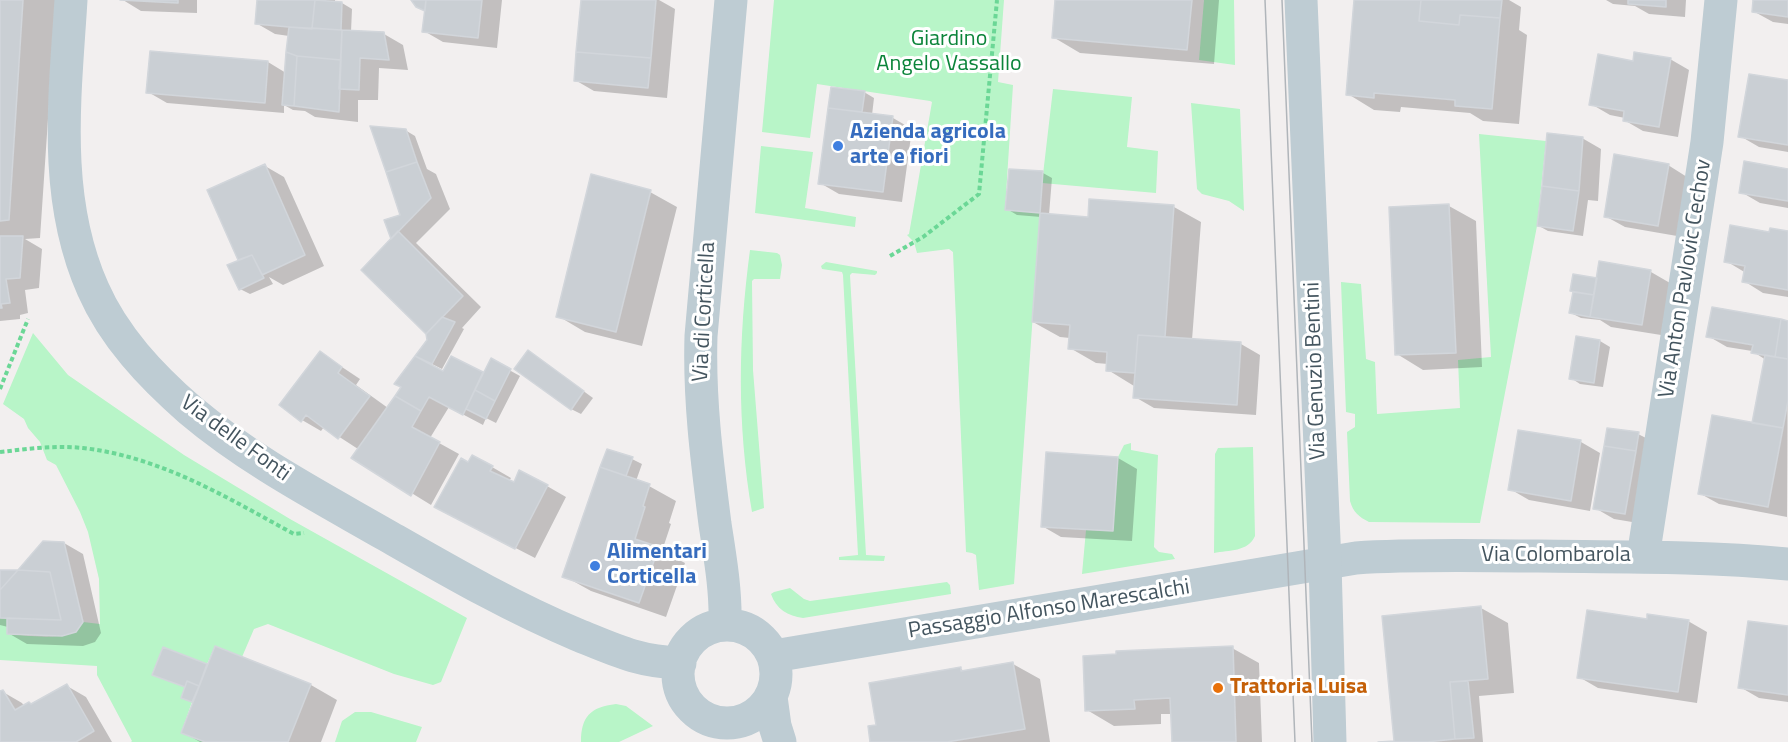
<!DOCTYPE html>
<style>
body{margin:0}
canvas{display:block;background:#f2efef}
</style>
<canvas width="1788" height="742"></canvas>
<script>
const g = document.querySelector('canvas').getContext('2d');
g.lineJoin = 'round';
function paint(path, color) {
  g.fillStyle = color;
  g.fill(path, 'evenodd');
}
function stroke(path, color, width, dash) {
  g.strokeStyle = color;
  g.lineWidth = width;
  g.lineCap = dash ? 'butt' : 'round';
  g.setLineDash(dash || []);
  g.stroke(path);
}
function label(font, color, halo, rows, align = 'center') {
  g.font = font + ' "Titillium Web",sans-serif';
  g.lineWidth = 6;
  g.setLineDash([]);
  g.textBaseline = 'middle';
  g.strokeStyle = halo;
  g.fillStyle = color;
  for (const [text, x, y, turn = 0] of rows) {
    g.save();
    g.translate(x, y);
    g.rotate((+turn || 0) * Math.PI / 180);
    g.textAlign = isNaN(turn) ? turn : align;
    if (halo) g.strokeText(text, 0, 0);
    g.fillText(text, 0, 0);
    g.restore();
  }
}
paint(new Path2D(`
 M774,0H1004L998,82L1013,85L1005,210L1040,213L1014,584L979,590L976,555L972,553L966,552L953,252L949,249L917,253L914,242L907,235L909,234L932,102L930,101L817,84L810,138L762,132Z
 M1204,0H1234L1235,65L1199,60Z
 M1053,89L1132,97L1127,147L1158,151L1156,193L1042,183Z
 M1191,103L1240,109L1244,211L1229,201L1202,194L1197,189Z
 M1479,134L1546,141L1537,226L1480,523L1369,522C1359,517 1353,512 1350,501L1347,432L1355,427V414L1346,412L1341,282L1361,284L1366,359L1375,362L1377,414L1460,408L1458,360L1491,357Z
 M761,146L813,152L805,208L856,217L855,227L755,213Z
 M750,250L777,253L780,255L782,265L780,279H754L752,281L753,370L764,508L752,512C737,424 738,339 750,250Z
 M826,262L877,271V273L875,275L852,273L850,275L866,555L885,556L884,561L839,560V557L858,555L843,275L842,272L822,269L821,266Z
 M33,333L68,375L184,455L290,519L467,618L441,682L433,685L394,674L268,624L254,629L242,657L215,646L207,664L163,647L152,674L185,687L182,697L192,702L181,733L205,742H131L132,741L97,675V666L0,660V618H7V634C28,635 73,644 83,622L100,624L99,579L88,532L80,512L56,465L47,460L40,442L28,428L24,419L3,404Z
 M1131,443V450L1158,455L1154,547L1159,552L1172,554L1175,559L1082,574L1086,530L1113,531L1118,457L1124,445Z
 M1253,447L1255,536C1248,552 1229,550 1214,553L1215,454L1218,448Z
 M947,582L950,585L951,594L803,618C788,616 776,609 771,594L774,592L790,588L804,599L810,601Z
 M616,704L626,706L653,726L619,742H581C581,717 590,707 616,704Z
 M355,712H371L422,727L416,742H335L342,721Z`), '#b8f5c8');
paint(new Path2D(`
 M0,0H56L40,238L25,239L42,249L39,288L25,290L28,313L20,315V319L0,321Z
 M123,0H197V13L141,11Z
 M258,0H335V3H342L352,9L351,32L384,34L403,45L408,70L379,68L378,100H358V122L315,117L305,111L293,110L284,105V113L167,103L148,92L268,62L286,73L289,36L275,34L256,23Z
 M413,0H502L497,48L443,42L424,31L426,12Z
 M582,0H659L675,9L667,98L594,91L575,80Z
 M1057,0H1219L1214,64L1080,53L1053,37Z
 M1356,0H1509L1521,7L1519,30L1527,35L1519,124L1483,121L1470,113L1401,107L1400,112L1374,110L1348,94Z
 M1606,0H1686L1685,17L1649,14L1635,6L1613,4Z
 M1755,0H1788V24L1773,22L1753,11Z
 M1670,59L1689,70L1678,137L1643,131L1624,120L1625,118L1610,115L1591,104L1634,62Z
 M1788,82V152L1759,147L1740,136Z
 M864,92L874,98L872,115L893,118L912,129L902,202L839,194L820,183L834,109L829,107Z
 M405,130L415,136L427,169L436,174L450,209L416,243L481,307L462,328L464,329L442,369L432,364L430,366L444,373L452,358L484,375L491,360L520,376L496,423L486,418L483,425L449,407L430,438L459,454L431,505L353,457L358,449L324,427L321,431L302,420L321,353L360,379L356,385L388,408L402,387L396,384L429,341L393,239L402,216Z
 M1582,138L1601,149L1598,201L1588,200L1583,236L1548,231L1539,226Z
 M1668,165L1687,177L1677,236L1625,227L1605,216Z
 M265,166L284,177L324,266L283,285L269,277L273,284L250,294L240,289L241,261L239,259Z
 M1788,170V208L1760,203L1741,192Z
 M1043,173L1052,178L1049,215L1089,219L1090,201L1174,207L1201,222L1192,340L1241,344L1260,355L1256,415L1154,408L1135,397L1134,386L1108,370V364L1096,363L1070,348V338L1060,337L1033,322L1041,217L1017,215L1007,209Z
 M650,192L677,207L642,346L585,332L558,316Z
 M1449,206L1476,221L1482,367L1423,370L1397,354Z
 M1788,233V297L1763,293L1744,281L1746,273L1726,261L1770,234Z
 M1601,263L1651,272L1670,283L1661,335L1611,327L1600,320L1581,318L1571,313L1574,292L1571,291L1598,279Z
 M1788,322L1787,517L1719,504L1699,493L1754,424L1766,360L1752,351L1727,347L1708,336Z
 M1600,341L1610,347L1603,387L1580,384L1571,378Z
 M538,358L593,398L581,414L571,409Z
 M1520,431L1581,442L1600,453L1590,511L1529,500L1510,489Z
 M1638,434L1648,439L1644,524L1614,519L1595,508Z
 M1118,458L1137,469L1132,541L1061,537L1042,526Z
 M632,459L642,464L636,481L649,486L676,501L669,523L671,524L662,551L685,563L666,617L591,591L564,576Z
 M468,464L492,467L511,478L509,481L515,484L547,486L566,497L535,558L436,507Z
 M64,543L83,554L101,633L95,642L83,646L27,644L8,633V627L0,625V571L18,572Z
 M1481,608L1508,623L1514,693L1479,696L1483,742H1395Z
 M1648,621H1688L1707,632L1697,703L1598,688L1579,677Z
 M1788,628V702L1759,698L1740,687Z
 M216,648L311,685L337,700L321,742H200L183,732L194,703L183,697L187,688L154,674L164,649L208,666Z
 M1232,648L1259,663L1262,742H1173L1172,714H1161V724L1114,726L1087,710Z
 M1013,664L1040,679L1050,742H872L961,669L966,672Z
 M67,686L86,697L112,742H0V693L3,692L22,703L24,706L32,705Z`), '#0003');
const building = new Path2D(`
 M0,0H23L9,220L0,221Z
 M120,0H178V3Z
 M257,0H315L312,29L255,24Z
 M315,0L342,2L341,30L312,28Z
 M411,0H426L425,11L416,7Z
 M426,0H482L478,38L422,32Z
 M581,0H656L651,58L576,52Z
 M1055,0H1192L1187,50L1052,38Z
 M1354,0H1421L1419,21L1459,25L1460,15L1500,18L1492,109L1455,106V100L1374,93V98L1346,95Z
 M1421,0H1502L1500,18L1460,15L1459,25L1419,21Z
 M1628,0H1666V7L1628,4Z
 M1753,0H1788V17L1752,12Z
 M289,27L342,30L341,60L297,56L286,52Z
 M342,30L384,32L389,60L360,58L359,90L339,89Z
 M150,51L268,61L265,103L146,93Z
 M286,52L297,56L294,106L282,105Z
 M576,52L651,58L648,88L574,81Z
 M1634,52L1671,58L1659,127L1623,121L1624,111L1589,105L1598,54L1633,61Z
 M297,56L341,60L339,112L294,106Z
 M1749,74L1788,80V145L1738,137Z
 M831,87L865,91L862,112L828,108Z
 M828,108L893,116L883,192L818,184Z
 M370,126L406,129L417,162L386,172Z
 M1547,133L1583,137L1579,191L1542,186Z
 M1614,154L1669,164L1658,226L1604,217Z
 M1744,161L1788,169V201L1739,193Z
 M417,162L431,198L391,239L384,220L400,215L386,172Z
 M265,164L305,255L262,275L252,255L238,260L207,190Z
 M1009,169L1043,171L1040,213L1005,210Z
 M591,174L651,190L616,332L556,317Z
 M1542,186L1579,191L1573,231L1537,226Z
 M1089,199L1174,205L1165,337L1138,335L1135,373L1106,371L1107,352L1068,349L1070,325L1032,322L1040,213L1088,217Z
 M1449,204L1456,353L1395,355L1389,207Z
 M1730,225L1769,232L1770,228L1788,231V290L1742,282L1745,266L1724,262Z
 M398,231L463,296L426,334L361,270Z
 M0,236H23L20,278L6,279L10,303L1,304L2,308H0Z
 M252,255L264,278L239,290L227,265Z
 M1599,261L1651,270L1642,325L1590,317Z
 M1573,274L1597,278L1594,295L1570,291Z
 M1573,292L1594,295L1590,317L1569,313Z
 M1712,307L1781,319L1775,357L1751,353L1753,345L1706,337Z
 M442,317L455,322L432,364L415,356L427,340L426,334Z
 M1781,319L1788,321V359L1775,357Z
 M1138,335L1241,342L1237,405L1133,398Z
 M1576,336L1600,340L1594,383L1569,379Z
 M528,350L584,391L571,410L514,369Z
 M320,351L342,367L338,373L370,396L338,439L306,415L301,422L279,405Z
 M1765,355L1788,359V401L1783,428L1752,423Z
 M415,356L443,371L451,356L483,372L463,415L429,397L421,411L395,396L401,387L394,384Z
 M491,358L511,369L495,401L475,390Z
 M475,390L495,401L486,419L466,409Z
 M395,396L421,411L412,427L440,442L411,496L351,458Z
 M1712,415L1783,428L1768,507L1698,494Z
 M1607,428L1639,432L1636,451L1604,446Z
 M1518,430L1581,440L1571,501L1508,490Z
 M1604,446L1636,451L1625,514L1593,509Z
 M607,449L633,457L626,476L600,467Z
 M1046,452L1118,457L1113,531L1041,527Z
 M472,455L493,466L490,471L514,482L519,470L548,485L515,549L434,507L461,458L468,462Z
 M600,467L650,484L643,506L645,507L635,539L659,547L639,603L562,577Z
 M43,541L64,542L83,622L76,632L62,636L7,634V618L61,620L50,572L18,570Z
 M0,570H18L0,590Z
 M18,570L50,572L61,620L0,618V590Z
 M1481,606L1488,679L1450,682L1455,739L1427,742H1378L1394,741L1382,616Z
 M1587,610L1647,619V614L1689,620L1678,692L1577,678Z
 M1748,621L1788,626V695L1738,688Z
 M215,646L311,684L288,742H205L181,733Z
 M1233,646L1236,742H1172L1170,698L1134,700L1135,709L1085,711L1083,656L1116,654V651Z
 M163,647L207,664L199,686L187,681L185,687L152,675Z
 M1013,662L1025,729L947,742H870L868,726L876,725L869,683L961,667V671Z
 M187,681L199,686L192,702L181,698Z
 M1468,681L1474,738L1455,739L1450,682Z
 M67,684L94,731L76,742H0V691L3,690L15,710L29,702L31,704Z`);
paint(building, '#cacfd4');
stroke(building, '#d2d6db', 1.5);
stroke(new Path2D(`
 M890,256L923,237L979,194L997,0
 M0,389L28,319
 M0,452C27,449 55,445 83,448C161,457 226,497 294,534L304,533`), '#6bd796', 4, [4.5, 3]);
stroke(new Path2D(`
 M71,0C65,97 52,197 93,289C114,337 151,376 190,410C249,460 320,497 386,535C449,571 511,607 578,635C615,650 639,662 680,663
 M1643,557L1707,142L1721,0
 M725,624C726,590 720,557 715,524C707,461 699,400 701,336L731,0
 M678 674a49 49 0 1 1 98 0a49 49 0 1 1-98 0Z
 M774,656L1356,558C1416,554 1477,556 1538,556C1621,557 1705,556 1788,564
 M771,697L775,726L780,742`), '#beccd3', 33);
stroke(new Path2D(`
 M1301,0L1325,563L1330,742`), '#beccd3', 33);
stroke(new Path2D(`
 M1265,0L1295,742
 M1282,0L1312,742`), '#b0b5ba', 1.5);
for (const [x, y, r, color] of [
 [838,146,6,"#3f7fe0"],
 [595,566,6,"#3f7fe0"],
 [1218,688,6,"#e8710a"]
]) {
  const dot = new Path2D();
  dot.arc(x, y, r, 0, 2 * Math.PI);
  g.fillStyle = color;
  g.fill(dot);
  stroke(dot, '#fff', 2);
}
label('22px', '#0b843a', '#fff', [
 ["Giardino",949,40],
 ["Angelo Vassallo",949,65]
]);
label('bold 22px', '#366cbe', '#fff', [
 ["Azienda agricola",850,133],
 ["arte e fiori",850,158],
 ["Alimentari",607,553],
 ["Corticella",607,578]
], 'left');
label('22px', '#44555f', '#fff', [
 ["Via Anton Pavlovic Cechov",1686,279,-81],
 ["Via di Corticella",705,312,-87],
 ["Via Genuzio Bentini",1316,371,-92],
 ["Via delle Fonti",235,439,36],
 ["Via Colombarola",1556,556],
 ["Passaggio Alfonso Marescalchi",1049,610,-9]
]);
label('bold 22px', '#c56008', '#fff', [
 ["Trattoria Luisa",1230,688]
], 'left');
</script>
